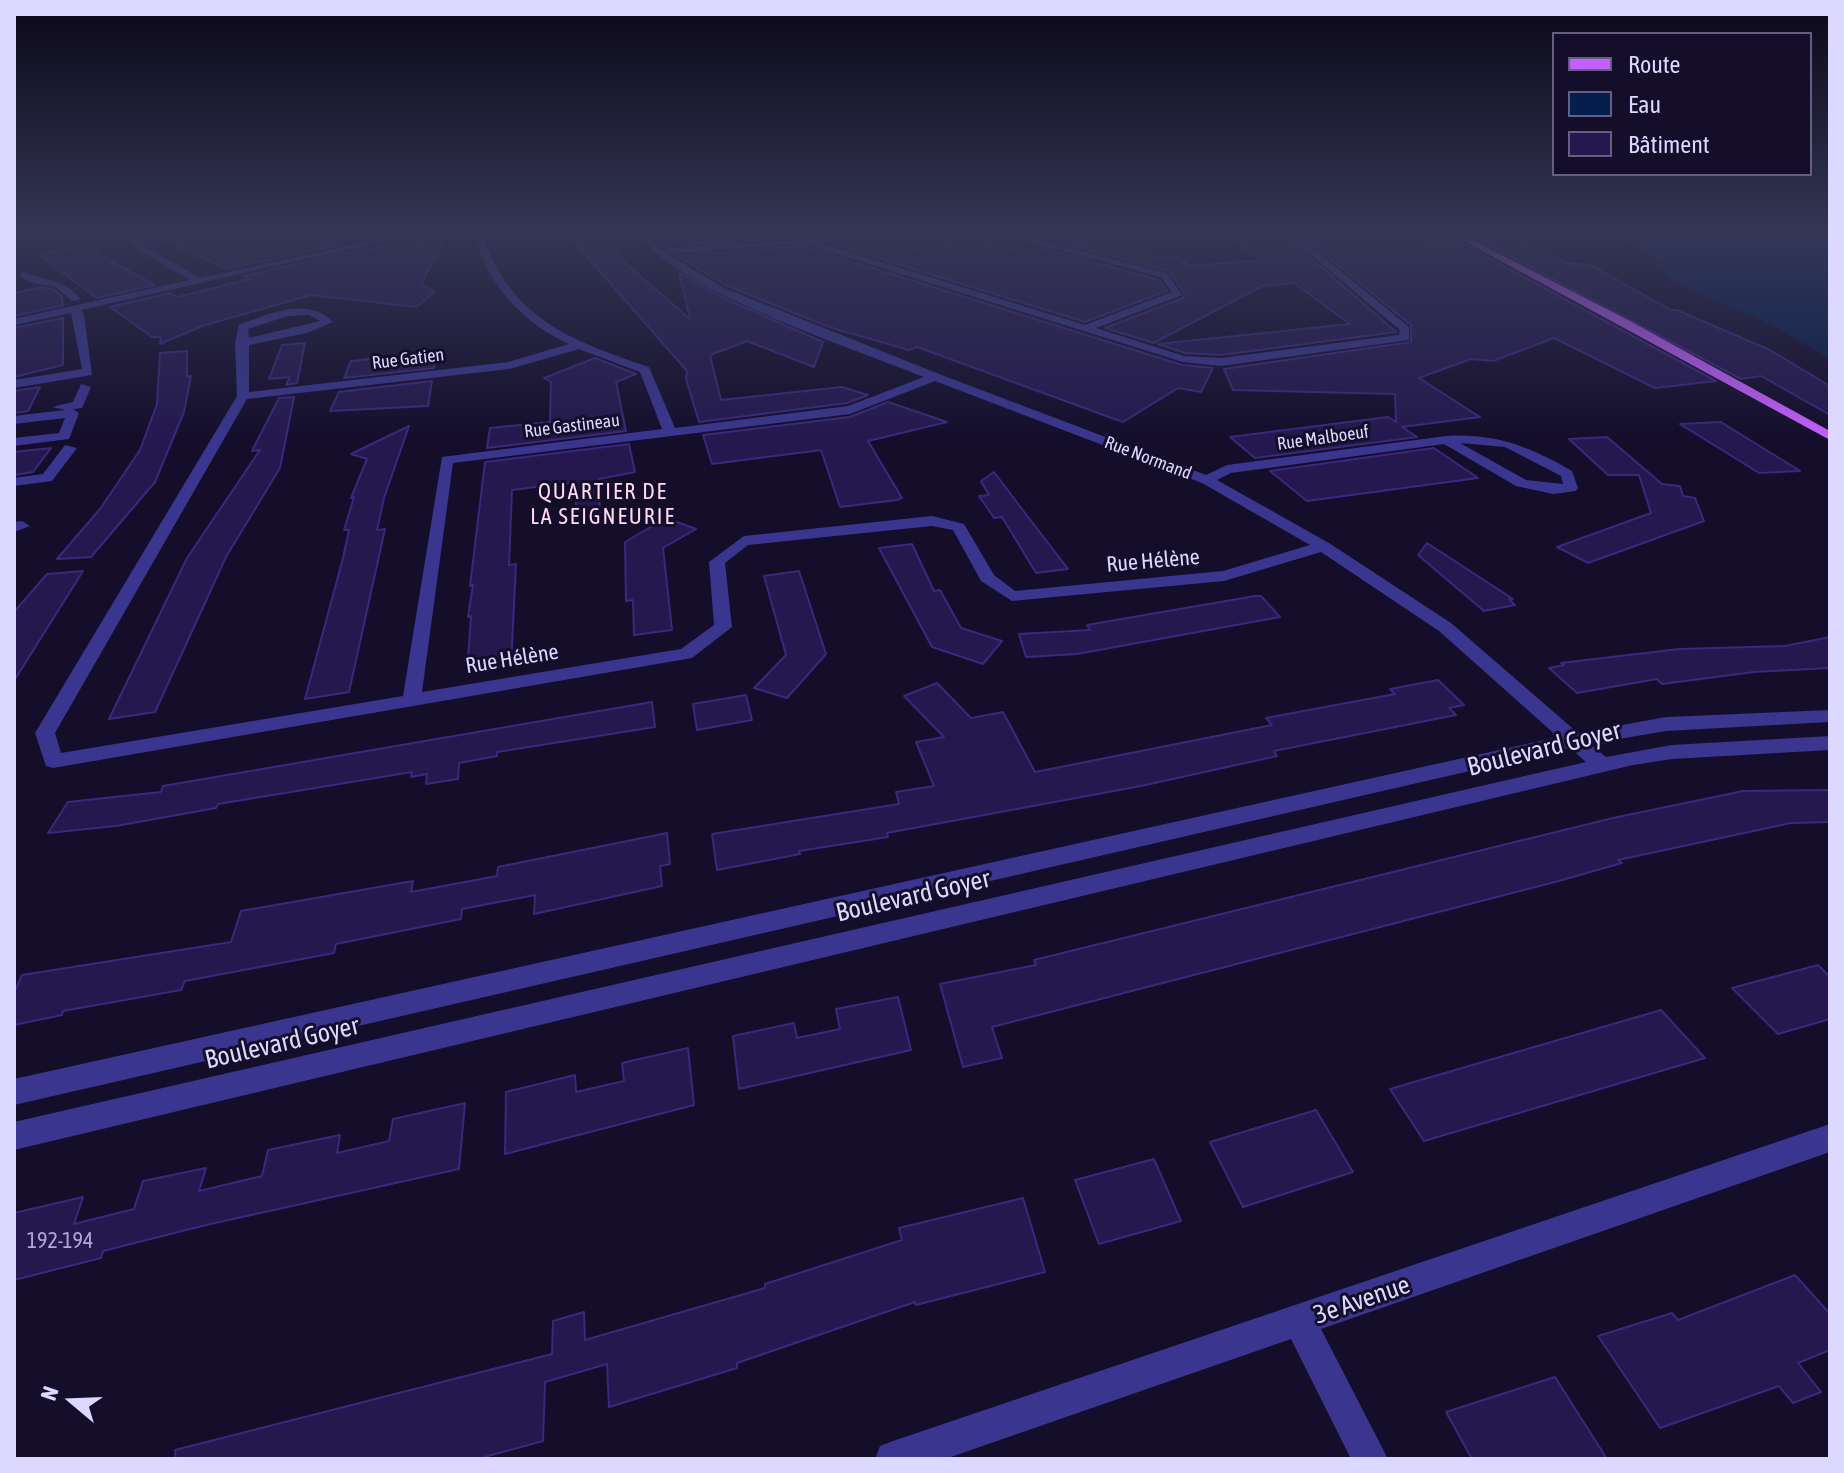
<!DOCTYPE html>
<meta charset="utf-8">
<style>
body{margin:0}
#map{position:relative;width:1844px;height:1473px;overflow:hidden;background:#140e2b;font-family:"Asap Condensed",sans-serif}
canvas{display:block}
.frame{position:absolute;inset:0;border:16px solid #ddd8ff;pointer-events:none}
.legend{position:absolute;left:1552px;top:32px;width:260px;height:144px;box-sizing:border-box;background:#140e2b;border:2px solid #645f80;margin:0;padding:10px 14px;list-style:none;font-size:24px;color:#ddd8ff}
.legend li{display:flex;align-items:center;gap:16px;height:40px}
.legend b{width:40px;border:2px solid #645f80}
.north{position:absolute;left:32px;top:1361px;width:80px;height:80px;-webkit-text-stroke:6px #140e2b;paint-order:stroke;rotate:289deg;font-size:22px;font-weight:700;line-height:32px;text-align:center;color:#ddd8ff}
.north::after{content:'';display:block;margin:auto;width:28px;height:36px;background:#ddd8ff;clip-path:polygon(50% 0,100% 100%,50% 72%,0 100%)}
</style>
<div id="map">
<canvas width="1844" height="1473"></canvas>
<div class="frame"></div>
<ul class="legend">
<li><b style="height:10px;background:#c65fff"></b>Route</li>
<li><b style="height:22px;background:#051e4d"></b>Eau</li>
<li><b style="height:22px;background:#24184e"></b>Bâtiment</li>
</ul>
<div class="north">N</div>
</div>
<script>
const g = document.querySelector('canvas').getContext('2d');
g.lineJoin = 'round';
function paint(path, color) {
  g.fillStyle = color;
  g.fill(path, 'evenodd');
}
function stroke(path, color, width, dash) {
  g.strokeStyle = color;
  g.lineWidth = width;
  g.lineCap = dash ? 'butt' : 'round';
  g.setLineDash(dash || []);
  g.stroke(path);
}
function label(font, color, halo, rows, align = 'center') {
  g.font = font + ' "Asap Condensed",sans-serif';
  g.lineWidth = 6;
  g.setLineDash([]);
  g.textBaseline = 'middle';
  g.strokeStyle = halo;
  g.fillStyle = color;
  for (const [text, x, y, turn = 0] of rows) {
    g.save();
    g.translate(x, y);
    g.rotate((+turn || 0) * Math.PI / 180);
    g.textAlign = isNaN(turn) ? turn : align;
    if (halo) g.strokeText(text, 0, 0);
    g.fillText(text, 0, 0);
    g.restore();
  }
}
paint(new Path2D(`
 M1619,236H1830V359L1775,327L1670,280L1655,257L1622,241Z`), '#051e4d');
const building = new Path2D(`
 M156,236H314L335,246L227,269Z
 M569,236H605L623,261L690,319L679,273L728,300L823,342L814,367L747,341L710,355L721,400L842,387L868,395L847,403L699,422L686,379L687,371Z
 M670,236H819L672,245Z
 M965,236L1026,252L1038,247L1159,280L1167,291L1085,322L849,249L887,240L921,251Z
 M1238,236H1286L1396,332L1221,355L1185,353L1158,344L1350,324L1294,283L1262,286L1154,343L1105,328L1183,298L1184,293L1169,271L1062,243L1127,238L1155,257H1177L1191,266L1259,260L1236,240L1242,239Z
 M1302,236H1415L1427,242H1459L1716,381L1655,388L1554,338L1493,361L1471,359L1419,378L1480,417L1402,427L1417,437L1255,458L1230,437L1388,417L1396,422L1395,394L1233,390L1224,369L1411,342V325Z
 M446,237L421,284L435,292L416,307L311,295L202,326L160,344L161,337H152L110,307L170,293L177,297L249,279L243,276L350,252Z
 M1512,240L1526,242L1570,264H1589L1671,310H1677L1770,350L1830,386V415L1761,376L1741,379L1481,241Z
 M95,244L98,254L155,285L97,298L38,255Z
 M802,246L1182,365L1213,368L1201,392L1178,388L1123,422L917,347L909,350L829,327L725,285L677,256Z
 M42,287L55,290L62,297L63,305L14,316V293Z
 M63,318V365L14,377V328Z
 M305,343L297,383L286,385L290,377L269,379L282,345Z
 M187,351V377L191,376L184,412L155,482L91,557L57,559L100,509L140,450L157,404L160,353Z
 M436,352L434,368L344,378L351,361Z
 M595,358L636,374L616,382L626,431L487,448L490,428L550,422L551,382L544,378Z
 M432,381L428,406L330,411L339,392Z
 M40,387L28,411L14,413V391Z
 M294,397L280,468L226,557L155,712L109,719L187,558L260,450L252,451L279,398Z
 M888,402L947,422L868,441L902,498L897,500L840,507L821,450L712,464L703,435L850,417Z
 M1721,422L1800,471L1759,473L1680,424Z
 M409,426L384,498L377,530L385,529L349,692L305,699L343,558L349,530H344L354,497L351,498L367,459L351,454Z
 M1607,437L1662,484L1680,486L1683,496L1695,498L1704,521L1588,563L1557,547L1651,513L1639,475H1608L1569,439Z
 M629,444L635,472L599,479L600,517L576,520V482L512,490L509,565L516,564L511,665L467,673L471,616L468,617L473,585L470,586L485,462Z
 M51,448L33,472L14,475V452Z
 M1434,448L1478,478L1307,501L1270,471Z
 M994,472L1025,513L1068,569L1036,573L1002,517L994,518L979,496L989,495L981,481Z
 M666,518L696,529L663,548L672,630L634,635L633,600L626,601L625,542Z
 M1427,543L1513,599H1509L1515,605L1484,611L1418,555Z
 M912,544L934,591L940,590L961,628L1002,641L983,664L932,647L879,548Z
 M83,571L14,681V612L47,574Z
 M799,571L826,654L787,698L754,688L786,655L764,576Z
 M1255,596H1261L1280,617L1077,654L1026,657L1019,634L1090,630L1087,625Z
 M1830,637V668L1754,672L1662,684L1657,679L1577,693L1549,668L1564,665L1561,663L1679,649L1785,646Z
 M1438,680L1464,705L1449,708L1456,715L1274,751L1277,756L1141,786L887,833L888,837L799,851L800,854L717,870L712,834L899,804L896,792L934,786L916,742L944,737L904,696L937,683L971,718L1003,712L1035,772L1272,725L1266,718L1395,694L1390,689Z
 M746,695L752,720L697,730L693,704Z
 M652,702L655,727L497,752V756L459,763L458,779L426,784L427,774L411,777L412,772L218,804L216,808L116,826L48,833L68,802L161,792L163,786Z
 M1830,790V822L1791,823L1618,860L1622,863L1555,882L992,1027L1002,1058L963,1067L940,984L1036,965L1034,960L1613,818L1743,791Z
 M667,833L670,864L660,866L662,886L534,914L535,895L462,909L461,919L336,944L334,953L185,981L181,990L63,1011L62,1015L14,1025V993L22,975L231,942L241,911L413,881L411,892L497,876L498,867Z
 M1818,965L1830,977V1019L1778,1034L1732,988Z
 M898,997L911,1050L739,1089L733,1036L794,1023L797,1038L840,1029L836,1009Z
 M1661,1010L1705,1058L1424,1141L1390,1089Z
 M688,1048L694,1105L505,1154L506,1092L575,1075L576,1092L624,1081L622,1063Z
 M465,1103L459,1169L206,1225L103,1251L101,1258L14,1280V1213L83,1197L74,1224L134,1209L143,1181L206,1168L199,1191L262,1176L268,1150L340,1135L337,1153L389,1141L393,1119Z
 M1316,1110L1353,1172L1243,1207L1210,1142Z
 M1154,1159L1181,1221L1099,1244L1075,1180Z
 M1023,1198L1045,1272L916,1305L915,1302L737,1363V1368L609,1407L607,1364L545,1382L543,1441L477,1459H176L175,1450L552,1354L553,1321L584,1312L585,1340L765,1288V1284L902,1240L899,1228Z
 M1795,1275L1830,1314V1350L1798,1363L1821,1392L1793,1403L1779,1386L1660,1428L1598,1336L1672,1313L1678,1320Z
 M1555,1377L1607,1459H1472L1446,1412Z`);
paint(building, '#24184e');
stroke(building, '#3a287c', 2);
paint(new Path2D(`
 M128,236H136L144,246L200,278L393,236H408L81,310L84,315L92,375L14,388V380L82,369L71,313L14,325V319L190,280L138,250Z
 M475,236H483C511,319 572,341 649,367L675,428L848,406L924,377C858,350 677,291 641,236H649L660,249L860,236L816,242L1085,325L1172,292L1161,277L1008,236H1021L1167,273L1182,295L1096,328L1184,356L1221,358L1399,335L1400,330L1289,236H1298L1409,327V340L1221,366L1183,362L802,243L668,254L724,288L939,374L1206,475L1227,465L1446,436C1496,433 1530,447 1572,471L1578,488L1576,491L1553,494L1516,486L1444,444L1231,473L1217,480L1329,543L1451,623L1578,733L1666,717L1830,710V722L1666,731L1590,744L1606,757L1672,745L1830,736V750L1672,759L1633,765L14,1150V1122L1586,762L1570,748L14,1105V1079L1558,737L1439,631L1321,552L1224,581L1012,601L981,581L953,530L932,526L748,545L725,563L732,627L692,658L53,768L46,766L35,733L237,396L235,343L239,325C268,314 308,296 333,322L307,333L249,345V392L508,362L569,344C522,322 488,286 475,236ZM309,315L320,321L249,338L248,329L287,316ZM579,349L640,372L662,429L442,457L403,696L61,753L55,733L247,399L509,369ZM935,381L1202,483L1310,545L1223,571L1015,591L994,575L964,524L932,516L744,536L709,562L714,625L681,649L422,692L453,463L850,414ZM1460,443L1505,447L1561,476L1563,484L1526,480Z
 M24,272C48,282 62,278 81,299L72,301L56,287L29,282L19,275Z
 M81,384L91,387L82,408L73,409L79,413L69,439L14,446V438L59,433L65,418L14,424V416L65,410L52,407L73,402Z
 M65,445L77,448L52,481L14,486V478L43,474Z
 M14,522L22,521L30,526L14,532Z
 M1830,1124V1152L1321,1329L1388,1459H1351L1291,1339L945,1459H875L880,1446L893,1441Z`), '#3a358f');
paint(new Path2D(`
 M1455,236H1465L1630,321L1830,431V440Z`), '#c65fff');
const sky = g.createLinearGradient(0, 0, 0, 442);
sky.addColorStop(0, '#0b0818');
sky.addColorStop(0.53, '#343655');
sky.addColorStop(1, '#34365500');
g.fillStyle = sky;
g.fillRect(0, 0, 1844, 442);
label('18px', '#ddd8ff', '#140e2b', [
 ["Rue Gatien",408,359,-7],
 ["Rue Gastineau",572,426,-7],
 ["Rue Malboeuf",1323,438,-8],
 ["Rue Normand",1148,458,21]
]);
g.letterSpacing = '2px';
label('22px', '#ffdaf1', '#140e2b', [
 ["QUARTIER DE",603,492],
 ["LA SEIGNEURIE",603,517]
]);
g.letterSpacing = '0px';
label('22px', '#ddd8ff', '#140e2b', [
 ["Rue Hélène",1153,561,-5],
 ["Rue Hélène",512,659,-9]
]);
label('22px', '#afa8d3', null, [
 ["192-194",60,1241]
]);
label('26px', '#ddd8ff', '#140e2b', [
 ["Boulevard Goyer",1544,749,-14],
 ["Boulevard Goyer",913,896,-13],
 ["Boulevard Goyer",282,1043,-13],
 ["3e Avenue",1362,1300,-19]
]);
</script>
